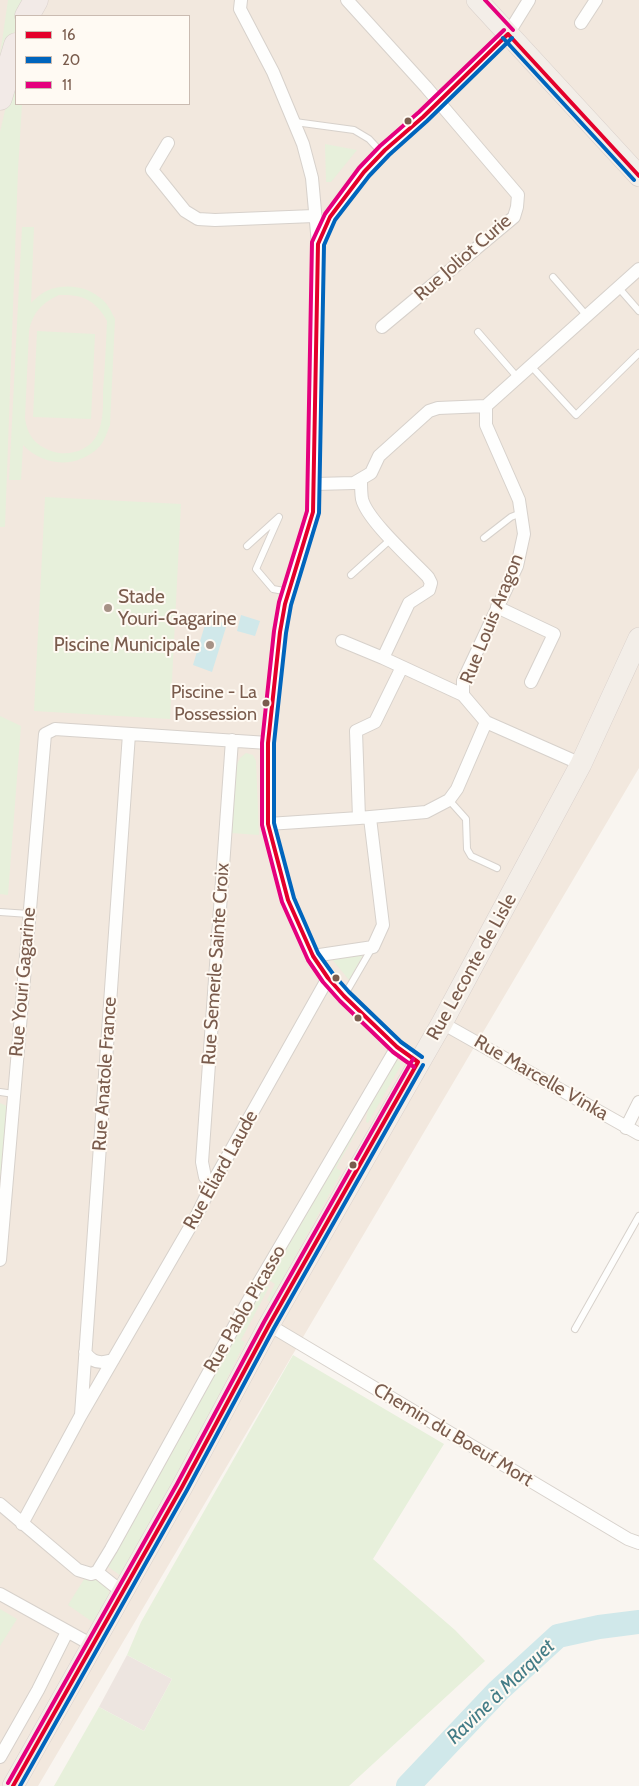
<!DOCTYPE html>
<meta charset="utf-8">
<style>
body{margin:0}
#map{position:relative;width:639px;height:1786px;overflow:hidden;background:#f9f5f0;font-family:Cabin,sans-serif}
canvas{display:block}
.legend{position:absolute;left:15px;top:15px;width:175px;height:90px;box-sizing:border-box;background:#fffaf3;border:1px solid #cabbb1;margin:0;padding:6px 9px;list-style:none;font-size:15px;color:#7a5c4d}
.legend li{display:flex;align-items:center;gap:10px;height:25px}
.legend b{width:25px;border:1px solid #cabbb1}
</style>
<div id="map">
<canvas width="639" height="1786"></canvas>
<ul class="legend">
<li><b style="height:6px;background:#e4002b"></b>16</li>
<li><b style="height:6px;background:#0065bd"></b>20</li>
<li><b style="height:6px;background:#e5007d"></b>11</li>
</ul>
</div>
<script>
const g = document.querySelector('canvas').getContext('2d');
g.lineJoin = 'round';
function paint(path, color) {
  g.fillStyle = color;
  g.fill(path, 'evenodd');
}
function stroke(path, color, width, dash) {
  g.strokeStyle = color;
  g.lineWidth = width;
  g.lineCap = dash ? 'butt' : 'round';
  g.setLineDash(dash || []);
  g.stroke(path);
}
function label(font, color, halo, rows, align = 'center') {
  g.font = font + ' Cabin,sans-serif';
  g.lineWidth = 4;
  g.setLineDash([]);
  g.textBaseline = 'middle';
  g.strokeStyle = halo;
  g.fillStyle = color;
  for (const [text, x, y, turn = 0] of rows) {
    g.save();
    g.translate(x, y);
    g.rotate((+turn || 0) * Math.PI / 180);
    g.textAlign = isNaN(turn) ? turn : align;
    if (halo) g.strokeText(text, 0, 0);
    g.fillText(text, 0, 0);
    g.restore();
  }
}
paint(new Path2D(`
 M0,0H639V768L38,1786H0ZM16,16H189V104H16Z`), '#f2e8de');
paint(new Path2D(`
 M127,1655L172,1679L144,1731L99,1707Z`), '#ede5e0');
paint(new Path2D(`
 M8,0H28L16,16V27L0,81V55Z
 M16,63V104H22L18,170L5,527H0V132Z
 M325,144L357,150L331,182H326Z
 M22,227H34L31,303C34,300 37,297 40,295C56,283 83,284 99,297C107,302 111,311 115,319L110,425C107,432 105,440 100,446C78,469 44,467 23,445L21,480H9ZM59,295C82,294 96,300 107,321C106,344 105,367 103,390C103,404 104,421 97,435C89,451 68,457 51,451C35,445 27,435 25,418L29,331C33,312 42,303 59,295Z
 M37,331L95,334L91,419L33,417Z
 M45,497L181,504L170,719L34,711Z
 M0,716L21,726L8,895L0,894Z
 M246,753L253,755L256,761L259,835L231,833L235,768L240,758Z
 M364,953L349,980L331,958Z
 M394,1058L400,1062V1067L368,1123L366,1122C368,1098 382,1078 394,1058Z
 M0,1103L9,1107L4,1175L0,1174Z
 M355,1124L359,1127L336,1168L340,1170L341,1173L270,1302L267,1300L275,1284L267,1279Z
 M263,1284L269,1287L241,1340L245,1342L185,1464L121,1576L107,1566L170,1456Z
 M293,1355L444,1444L373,1559L455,1630L485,1661L349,1786H54L99,1707L144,1731L172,1679L127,1655L141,1622Z
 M86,1576C97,1579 109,1581 109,1594L94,1623L68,1605Z
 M0,1609L17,1619L0,1646Z`), '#e7f0db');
paint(new Path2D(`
 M241,615L260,621L255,636L237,631Z
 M207,618L227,624L212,672L193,665Z`), '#d0e8ea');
stroke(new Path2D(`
 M408,1786L498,1691L558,1636L599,1627L639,1622`), '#d0e8ea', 24);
const lane = new Path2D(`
 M295,122L354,130L369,139L382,153
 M553,277L587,316
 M618,287L639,311
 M478,332L518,378
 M531,366L576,415L639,353
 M484,538L511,517L521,513
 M247,546L279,517L256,569L273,589L289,592
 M351,575L391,539
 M449,800L466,819L467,849L471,856L497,868
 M0,912L29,914
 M344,996L372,948
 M0,1092L14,1094
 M575,1329L639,1216`);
const street = new Path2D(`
 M241,0L240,9L273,72L303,144L312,178L318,244L313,512L285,604L280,632L268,743L267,773L268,824L288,900L313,956L328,978L344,996L397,1047L418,1062
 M347,0L426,87L518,195L517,207L514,217L382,327
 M581,23L596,0
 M168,143L152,170L185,211L198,219L215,220L314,216
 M318,244L330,217L364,172L385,150L423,117L508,34L529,0
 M361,479C361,485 361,493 362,499C367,520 412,560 428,577L431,583L429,590L409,603L383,658
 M315,484L354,483L371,473L379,456L429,411L438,408L486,406
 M497,607L554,634L531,682
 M342,641L383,658L463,695
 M581,764L486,722L463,695V681L517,566L524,534L519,500L486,425V406L639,269
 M359,818L356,731L375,722L402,667
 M268,824L359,818L426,812L449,800L457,789L486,722
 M313,956L373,947L383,925L370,818
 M442,1023L639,1134
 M626,1128L639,1102
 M212,1184L205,1177L202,1162L232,740
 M0,1260L45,734L55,729L268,743
 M269,1325L628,1539L639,1543
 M85,1352C92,1363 101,1364 113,1360
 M81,1415L129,734
 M0,1504L78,1570L91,1574L97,1572L122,1592
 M22,1524L81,1415L197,1215L212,1184L328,978
 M97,1572L111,1549L251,1296L397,1047
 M0,1594L94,1646
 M0,1757L38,1690L67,1632`);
const primary = new Path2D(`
 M477,0L639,176
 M13,1786L182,1487L269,1325L442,1023L581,764L639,638`);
const highway = new Path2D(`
 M27,16L36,0
 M0,98L16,45`);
stroke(lane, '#d7d1cb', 8);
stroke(street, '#d7d1cb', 14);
stroke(primary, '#dad1cc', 22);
stroke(highway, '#dad1cc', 25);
stroke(lane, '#fefefd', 6);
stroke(street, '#fefefd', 12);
stroke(primary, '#f3eee8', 21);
stroke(highway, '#f2eae7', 24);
stroke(new Path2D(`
 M508,34L639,176
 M418,1062L397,1047L344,996L328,978L313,956L288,900L268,824V743L280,632L285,604L313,512L318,244L330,217L364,172L385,150L423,117L508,34
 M13,1786L182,1487L269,1325L418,1062`), '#e4002b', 4);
stroke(new Path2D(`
 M503,38L634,180
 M422,1057L401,1042L349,992L333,974L318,953L294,898L274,823V743L286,633L291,605L319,513L324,245L335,220L369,176L389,155L427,121L512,38
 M20,1786L187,1490L274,1328L423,1065`), '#0065bd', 4);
stroke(new Path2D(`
 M485,0L513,30
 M414,1067L393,1052L340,1001L323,982L308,960L282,902L262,825V743L274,631L279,602L307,511L312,242L325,214L359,168L380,146L419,112L504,30
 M8,1783L177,1484L264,1322L413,1059`), '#e5007d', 4);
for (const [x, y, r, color] of [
 [408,121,4.5,"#7a5c4d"],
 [108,608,5,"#a69286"],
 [210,645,5,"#a69286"],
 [266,703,4.5,"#7a5c4d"],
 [336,978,4.5,"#7a5c4d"],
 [358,1018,4.5,"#7a5c4d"],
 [353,1165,4.5,"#7a5c4d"]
]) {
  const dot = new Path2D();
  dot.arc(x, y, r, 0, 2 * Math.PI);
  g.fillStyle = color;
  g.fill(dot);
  stroke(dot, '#fffaf3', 2);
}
label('18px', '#7a5c4d', '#fffaf3', [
 ["Piscine - La",257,693],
 ["Possession",257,715]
], 'right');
label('19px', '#7a5c4d', '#fffaf3', [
 ["Rue Joliot Curie",463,258,-41],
 ["Rue Louis Aragon",492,619,-68],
 ["Rue Semerle Sainte Croix",216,964,-86],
 ["Rue Leconte de Lisle",472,967,-61],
 ["Rue Youri Gagarine",23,982,-85],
 ["Rue Anatole France",105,1074,-86],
 ["Rue Marcelle Vinka",541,1078,30],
 ["Rue Éliard Laude",221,1170,-61],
 ["Rue Pablo Picasso",245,1309,-60],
 ["Chemin du Boeuf Mort",453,1435,31]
]);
label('19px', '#7a5c4d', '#fffaf3', [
 ["Stade",118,597],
 ["Youri-Gagarine",118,619],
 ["Piscine Municipale",200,645,"right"]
], 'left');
label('italic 20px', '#437c86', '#fffaf3', [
 ["Ravine à Marquet",501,1692,-44]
]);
</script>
